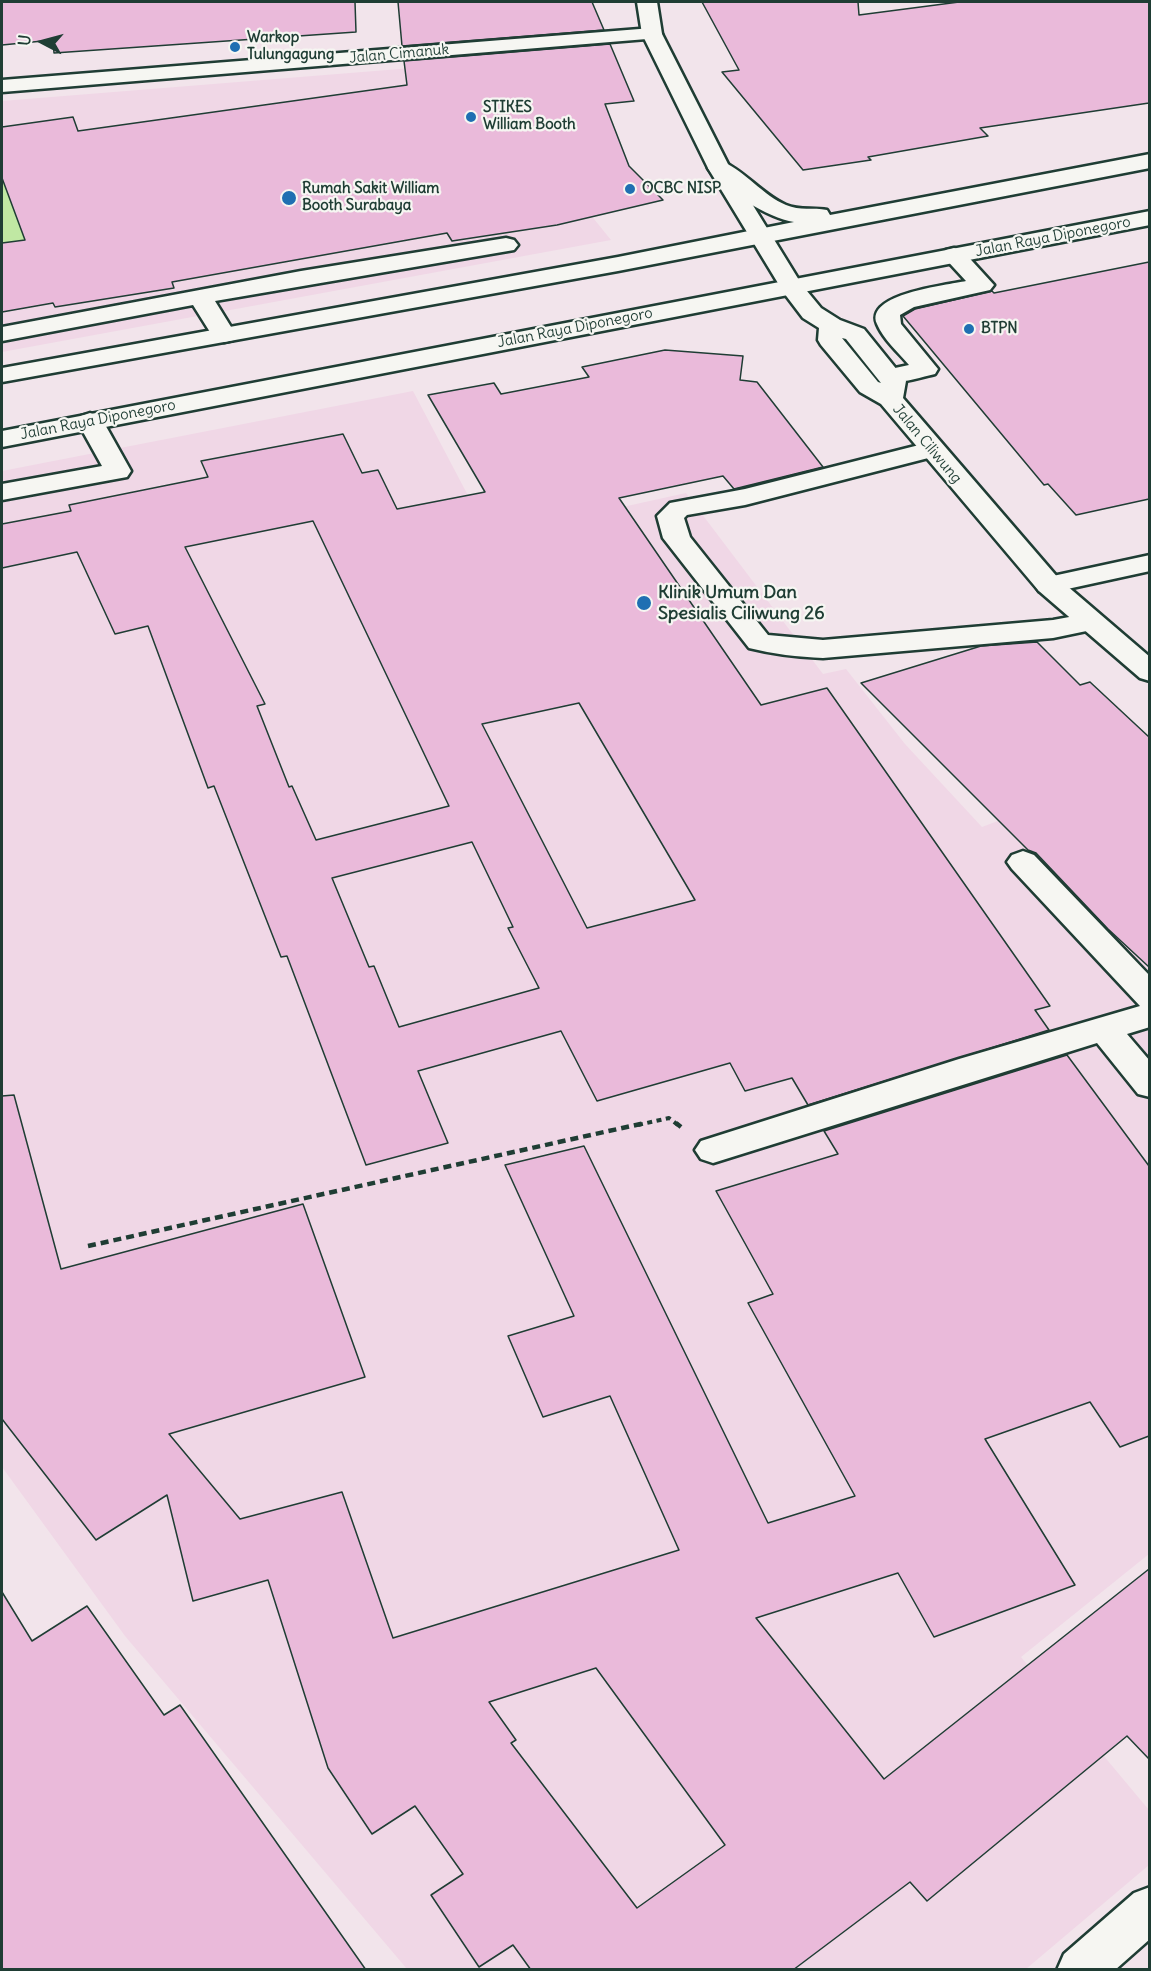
<!DOCTYPE html>
<style>
body{margin:0}
#map{position:relative;width:1151px;height:1971px;overflow:hidden;background:#f2e4eb;font-family:Delius,sans-serif}
canvas{display:block}
.frame{position:absolute;inset:0;border:3px solid #1f3d34;pointer-events:none}
.north{position:absolute;left:12px;top:12px;width:60px;height:60px;-webkit-text-stroke:4px #f6f6f2;paint-order:stroke;rotate:276deg;font-size:16px;font-weight:700;line-height:24px;text-align:center;color:#1f3d34}
.north::after{content:'';display:block;margin:auto;width:21px;height:27px;background:#1f3d34;clip-path:polygon(50% 0,100% 100%,50% 72%,0 100%)}
</style>
<div id="map">
<canvas width="1151" height="1971"></canvas>
<div class="frame"></div>
<div class="north">U</div>
</div>
<script>
const g = document.querySelector('canvas').getContext('2d');
g.lineJoin = 'round';
function paint(path, color) {
  g.fillStyle = color;
  g.fill(path, 'evenodd');
}
function stroke(path, color, width, dash) {
  g.strokeStyle = color;
  g.lineWidth = width;
  g.lineCap = dash ? 'butt' : 'round';
  g.setLineDash(dash || []);
  g.stroke(path);
}
function label(font, color, halo, rows, align = 'center') {
  g.font = font + ' Delius,sans-serif';
  g.lineWidth = 4.5;
  g.setLineDash([]);
  g.textBaseline = 'middle';
  g.strokeStyle = halo;
  g.fillStyle = color;
  for (const [text, x, y, turn = 0] of rows) {
    g.save();
    g.translate(x, y);
    g.rotate((+turn || 0) * Math.PI / 180);
    g.textAlign = isNaN(turn) ? turn : align;
    if (halo) g.strokeText(text, 0, 0);
    g.fillText(text, 0, 0);
    g.restore();
  }
}
paint(new Path2D(`
 M412,68L535,146L611,240L2,352V101Z
 M413,391L473,505L509,532L686,493L823,674L846,669L905,744L982,827L1149,763V1554L1021,1657L1149,1810V1865L1026,1969H407L125,1636L2,1467V471Z`), '#f0d7e6');
paint(new Path2D(`
 M2,178L25,240L2,243Z`), '#c0e8a3');
const building = new Path2D(`
 M2,2H355L356,32L54,53L53,40L2,45Z
 M398,2H592L604,30L402,46Z
 M702,2H858L859,15L959,2H1149V103L980,128L988,136L868,157L871,160L803,170L722,72L739,70Z
 M610,44L634,101L605,104L629,166L663,200L557,225L452,241L447,233L172,282L174,288L55,307L53,303L2,312V243L25,240L2,178V127L73,117L78,131L407,85L404,61Z
 M1149,262V499L1076,515L1048,484L1044,485L903,316L915,309L992,291L994,293Z
 M665,350L743,356L740,380L757,382L823,467L734,489L723,476L619,498L761,705L827,688L1050,1006L1035,1010L1049,1030L808,1105L792,1078L745,1091L730,1063L597,1101L561,1031L418,1071L448,1143L366,1165L287,956L281,957L214,786L208,788L148,626L115,634L77,552L2,568V524L71,511L69,505L208,477L201,461L343,434L362,473L378,470L397,509L485,492L428,395L494,383L501,394L589,377L582,367ZM313,521L449,806L316,840L292,786L289,787L257,706L265,704L185,547ZM579,703L695,900L587,928L482,724ZM472,842L513,927L508,928L539,988L399,1027L374,966L369,967L332,878Z
 M1037,642L1080,685L1090,682L1149,737V967L1108,929L1036,853L1028,850L861,683L981,646Z
 M1067,1055L1149,1166V1436L1120,1447L1090,1402L985,1439L1075,1585L934,1637L898,1573L756,1618L884,1779L1149,1569V1759L1127,1736L927,1901L910,1882L793,1970H531L513,1945L479,1967L431,1895L463,1874L415,1806L372,1834L328,1768L268,1580L193,1601L167,1495L96,1540L2,1419V1096L14,1095L61,1269L303,1204L365,1377L169,1434L240,1519L342,1492L393,1638L679,1550L610,1396L543,1417L508,1336L574,1316L505,1165L584,1146L768,1523L855,1496L748,1303L773,1294L716,1191L838,1154L824,1131ZM596,1668L725,1845L637,1908L511,1743L516,1740L489,1702Z
 M2,1592L32,1641L87,1606L164,1715L180,1705L366,1970H2Z`);
paint(building, '#eabada');
stroke(building, '#1f3d34', 1.5);
const minor = new Path2D(`
 M652,28L659,30L662,34L659,38L2,92V80Z
 M506,238L514,240L518,245L514,250L215,301L236,335L233,340L224,342L215,340L193,305L2,341V327L301,271Z
 M954,248L962,250L994,285L990,290L914,307L900,315L901,324L938,369L935,374C918,378 898,385 881,381L878,376L881,371L909,365C899,353 883,339 877,324C864,294 947,285 966,281L942,255L946,250Z
 M90,413L99,416L103,421L131,471L127,477L2,500V484L102,466L77,421L81,416Z
 M931,442L940,445L944,450L940,455L745,505L687,515L684,518L690,537L768,635L823,640L1053,620L1091,613L1101,616L1105,622L1101,628L1053,638L823,658C798,657 773,654 749,648L663,538L657,516L670,503L745,489Z
 M1150,555V571L1049,593L1039,591L1035,585L1039,579Z
 M1023,851L1034,855L1150,976V1027L1127,1034L1150,1061V1097L1138,1094L1097,1043L713,1163L701,1159L695,1150L701,1141L959,1059L1140,1006L1012,869L1007,862L1012,855Z
 M1150,1887V1939L1115,1970H1057L1064,1954L1134,1893Z`);
const major = new Path2D(`
 M637,2H657L662,34L730,168L802,285L821,308L840,320L864,329L906,381L903,398L1059,579L1150,657V681L1140,678L1039,591L881,404L860,392L821,345L818,340L819,328L803,318L784,293L708,168L642,34ZM842,338L846,339L881,383L878,382Z`);
const highway = new Path2D(`
 M1150,154V168L618,271L2,382V368L618,257L794,222C768,218 723,190 708,168L711,163C716,162 720,161 725,163C743,170 764,196 786,205C800,211 813,207 827,210L830,215Z
 M1150,211V225L2,447V431Z`);
stroke(minor, '#1f3d34', 5);
stroke(major, '#1f3d34', 5);
stroke(highway, '#1f3d34', 5);
stroke(new Path2D(`
 M638,1125L669,1118L678,1125`), '#1f3d34', 4, [5, 4.5]);
stroke(new Path2D(`
 M676,1123L681,1127
 M88,1246L645,1123`), '#1f3d34', 4.5, [8, 5]);
paint(minor, '#f6f6f2');
paint(major, '#f6f6f2');
paint(highway, '#f6f6f2');
for (const [x, y, r, color] of [
 [235,47,6,"#1f6fb2"],
 [471,117,6,"#1f6fb2"],
 [630,189,6,"#1f6fb2"],
 [289,198,8,"#1f6fb2"],
 [969,329,6,"#1f6fb2"],
 [644,603,8,"#1f6fb2"]
]) {
  const dot = new Path2D();
  dot.arc(x, y, r, 0, 2 * Math.PI);
  g.fillStyle = color;
  g.fill(dot);
  stroke(dot, '#f6f6f2', 2);
}
label('bold 15px', '#1f3d34', '#f6f6f2', [
 ["Warkop",247,38],
 ["Tulungagung",247,55],
 ["STIKES",483,108],
 ["William Booth",483,125],
 ["Rumah Sakit William",302,189],
 ["Booth Surabaya",302,206],
 ["OCBC NISP",642,189],
 ["BTPN",981,329]
], 'left');
label('15px', '#1f3d34', '#f6f6f2', [
 ["Jalan Cimanuk",399,54,-5],
 ["Jalan Raya Diponegoro",1053,237,-11],
 ["Jalan Raya Diponegoro",575,328,-11],
 ["Jalan Raya Diponegoro",98,420,-11],
 ["Jalan Ciliwung",927,444,50]
]);
label('bold 18px', '#1f3d34', '#f6f6f2', [
 ["Klinik Umum Dan",658,593],
 ["Spesialis Ciliwung 26",658,614]
], 'left');
</script>
